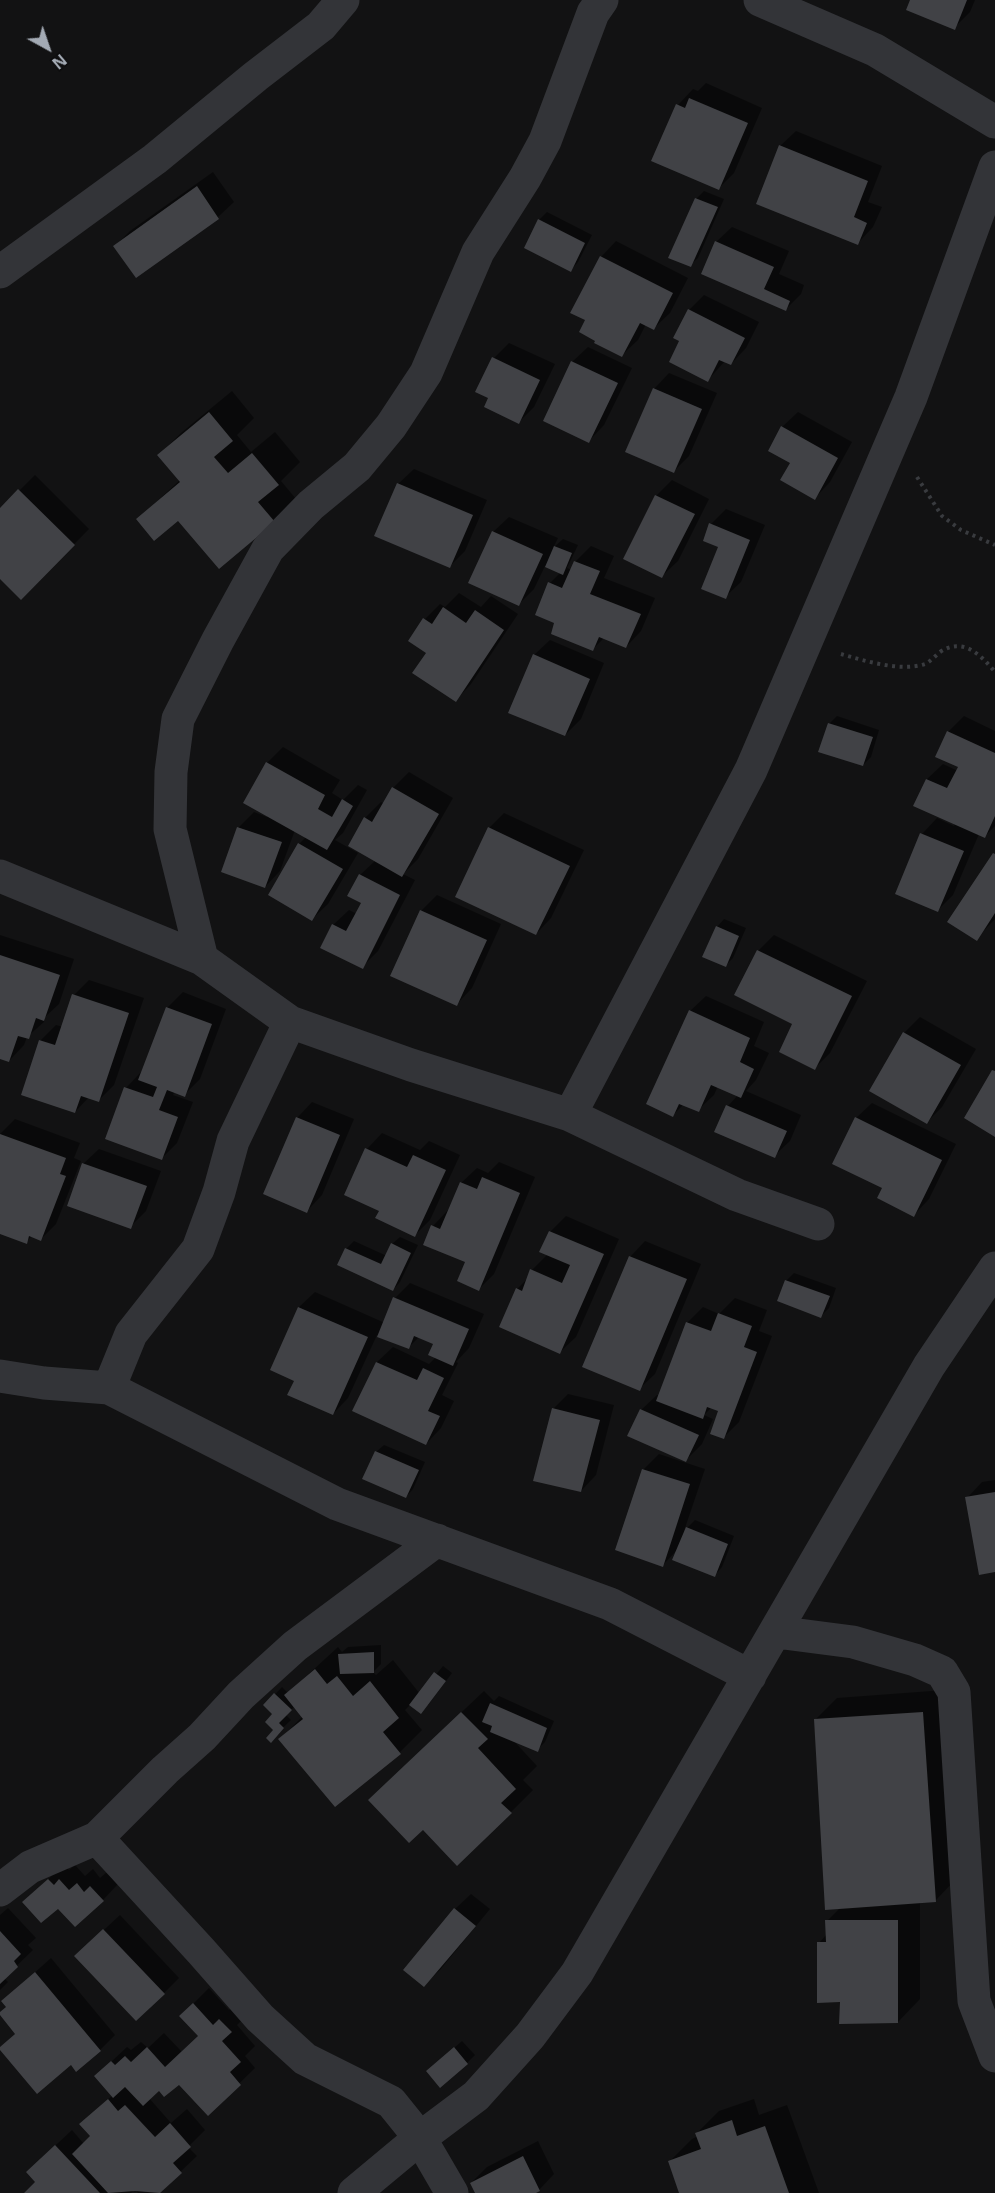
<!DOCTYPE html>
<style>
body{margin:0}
#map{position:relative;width:995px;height:2193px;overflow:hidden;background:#121213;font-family:"Open Sans",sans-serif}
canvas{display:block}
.north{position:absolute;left:18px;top:18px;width:60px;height:60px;-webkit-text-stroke:4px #0d0d0e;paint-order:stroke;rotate:140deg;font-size:16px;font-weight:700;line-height:24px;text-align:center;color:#a3aab4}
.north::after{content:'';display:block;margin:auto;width:21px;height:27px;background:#a3aab4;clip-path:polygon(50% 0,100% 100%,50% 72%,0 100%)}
</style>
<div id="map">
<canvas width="995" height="2193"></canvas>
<div class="north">N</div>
</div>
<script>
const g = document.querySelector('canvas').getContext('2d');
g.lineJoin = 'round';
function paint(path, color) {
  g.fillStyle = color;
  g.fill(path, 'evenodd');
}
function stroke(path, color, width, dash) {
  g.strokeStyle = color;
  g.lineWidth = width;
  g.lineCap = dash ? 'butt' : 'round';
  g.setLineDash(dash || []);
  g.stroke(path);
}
paint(new Path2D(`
 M912,0H975L970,12L954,28Z
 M706,83L762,108L734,173L719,188L653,160L678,105L693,89L698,91Z
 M796,131L882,166L868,202L882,207L873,227L858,243L780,146Z
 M213,172L234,202L218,217L136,276L115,246L130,231Z
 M704,191L724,199L698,258L690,265L670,257L697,198Z
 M547,212L592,235L578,262L571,270L539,220Z
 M732,227L789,251L779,274L804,285L801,294L785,310L703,273L716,242Z
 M616,241L688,278L670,313L654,328L646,324L638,340L622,355L587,319L601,257Z
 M704,295L759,322L746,348L731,364L725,361L708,380L681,341L689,310Z
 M509,343L555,364L534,407L519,422L490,398L494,358Z
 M588,347L632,368L604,425L589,441L572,362Z
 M669,373L717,393L689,456L674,471L654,389Z
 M232,391L254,418L237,435L251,452L275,432L300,462L281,481L296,499L274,521L138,519L180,480L159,455L181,433Z
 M798,412L852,442L830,482L815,498L792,462L782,427Z
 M414,469L487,500L465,551L450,566L398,484Z
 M35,475L89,529L21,598L0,577V510Z
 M672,480L709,499L678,561L662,576L625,558L656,496Z
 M726,509L765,525L741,582L725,597L720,546L711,524Z
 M509,517L558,538L553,548L563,539L578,545L567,568L572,570L575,562L591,546L614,556L604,578L655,598L641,631L626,647L604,638L593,649L556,623L550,583L561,572L545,566L534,589L519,604L493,532Z
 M459,593L481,607L491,596L518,614L471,684L456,700L428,653L425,619L440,604L445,607Z
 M550,640L604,663L581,719L565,735L534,655Z
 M837,716L879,730L871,757L863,765L829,724Z
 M964,716L995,731V826L985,836L979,834L953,895L938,910L922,834L937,818L954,826L955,823L915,805L927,779L943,764L958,771L960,766L948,732Z
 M283,747L340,780L332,793L343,800L358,785L367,790L343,833L335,840L358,853L328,904L312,919L270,894L299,844L306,837L295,830L280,871L265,887L223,871L239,827L254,812L267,817V763Z
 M409,772L453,798L418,859L403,874L415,880L378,951L362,967L333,925L349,910L357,914L363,902L360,875L376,860L365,818L381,802L384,804L393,788Z
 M504,813L584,850L551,918L536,934L489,828Z
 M995,854V919L976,939L950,921Z
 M437,895L501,924L472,988L457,1004L392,975L421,911Z
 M724,919L746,928L733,958L726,965L717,927Z
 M0,935L74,959L59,1004L45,1017L44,1022L27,1037L24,1045L9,1061L0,1058Z
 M774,935L867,981L830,1053L815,1068L758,951Z
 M89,980L144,998L114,1085L99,1100L89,1097L75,1112L40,1041L56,1025L63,1027L74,995Z
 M183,992L226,1009L200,1079L184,1095L175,1091L173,1095L193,1102L177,1143L161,1159L126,1088L141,1072L167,1008Z
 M706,996L764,1022L754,1046L769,1053L756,1080L746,1091L801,1115L790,1141L774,1156L716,1131L728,1106L738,1095L718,1086L714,1095L698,1110L684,1104L673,1115L690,1011Z
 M920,1017L976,1049L942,1107L927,1122L871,1090L904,1033Z
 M312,1102L354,1119L322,1195L307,1211L297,1118Z
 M872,1103L956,1144L929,1199L914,1215L856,1118Z
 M15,1119L80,1143L74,1158L81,1161L56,1224L41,1239L32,1236L26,1242L0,1232V1134Z
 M382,1133L420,1150L429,1141L460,1155L430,1220L415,1235L381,1210L367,1149Z
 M99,1149L161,1171L146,1211L130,1227L83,1164Z
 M499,1162L535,1177L494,1274L479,1289L467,1261L425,1244L433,1226L448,1210L461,1183L477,1168L488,1173Z
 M566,1216L619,1239L576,1337L560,1352L517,1289L528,1278L532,1270L548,1254L550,1232Z
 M400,1237L418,1245L400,1282L393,1290L346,1249L354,1241L387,1256L392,1244Z
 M645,1241L701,1264L655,1374L639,1389L630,1257Z
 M794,1273L836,1288L829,1308L821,1316L786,1281Z
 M410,1283L484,1314L469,1348L456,1362L458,1363L442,1395L454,1401L441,1428L426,1444L354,1410L377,1362L393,1347L429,1364L436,1357L435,1343L419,1337L408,1348L377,1335L348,1398L333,1414L296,1380L272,1369L299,1307L315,1292L385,1323L395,1298Z
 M735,1298L767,1310L759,1331L772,1336L739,1422L723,1438L720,1410L712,1407L704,1415L713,1419L702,1444L686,1460L641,1410L657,1395L659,1396L687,1323L703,1307L719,1314Z
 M568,1394L614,1405L596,1475L581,1491L553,1409Z
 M384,1445L425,1462L413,1489L406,1497L376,1452Z
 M659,1454L705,1469L684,1531L695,1520L734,1536L722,1567L715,1575L678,1549L663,1565L643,1470Z
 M995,1480V1570L967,1498L982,1482Z
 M381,1645V1664L373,1672L376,1675L393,1660L420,1694L443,1666L452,1673L428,1705H410L405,1710L422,1730L400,1752L335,1805L280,1739L303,1716L295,1706L286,1715L291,1720L270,1740L275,1730L274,1714L265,1705L282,1687L288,1693L338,1647L342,1652L348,1647Z
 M945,1690L957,1878L935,1901L920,1902V1999L898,2022L841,2001L819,1943L827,1934V1921L841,1907L815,1720L837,1698Z
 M484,1691L494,1701L499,1696L554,1721L545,1742L537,1750L512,1739L537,1766L523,1780L533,1790L511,1812L423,1828L393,1777Z
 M64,1864L69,1870L75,1865L85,1876L93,1869L100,1878L107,1872L118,1884L103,1900L40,1887Z
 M471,1894L490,1909L440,1970L424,1985L455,1909Z
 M8,1908L36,1938L28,1945L33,1950L4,1978L8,1982L0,1990V1915Z
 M120,1915L179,1978L164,1993L92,1941Z
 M51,1958L115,2035L100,2050L71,2063L0,2048L16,2033L7,2007L3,2001Z
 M209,1988L229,2010L236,2005L246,2016L237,2025L255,2046L245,2056L255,2068L208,2114L179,2082L159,2089L149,2098L171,2123L187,2109L205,2130L188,2147L197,2156L158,2193H138L135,2189L131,2193H26L37,2182L43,2157L72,2130L84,2144L92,2136L97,2109L113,2095L96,2076L127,2047L131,2050L141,2042L148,2048L164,2033L182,2052L200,2036L181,2016Z
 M462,2041L475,2055L467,2063L428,2071Z
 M754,2099L759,2115L787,2105L819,2193H681L670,2161L692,2139L698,2136L697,2133L719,2111Z
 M538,2141L554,2174L539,2190L532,2193H476L471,2183L487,2167Z`), '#0007');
paint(new Path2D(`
 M910,0H967L955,30L906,10Z
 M689,98L748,123L719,190L651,161L676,104L685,108Z
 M779,145L868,181L854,217L867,223L858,245L756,204Z
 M197,186L219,219L136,278L113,246Z
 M695,198L718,207L691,267L668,258Z
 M538,219L585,243L571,272L524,248Z
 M715,241L774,267L764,289L790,301L786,311L701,274Z
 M600,256L673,293L654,330L640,323L622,357L594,343L595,341L579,332L585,320L570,313Z
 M688,309L745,338L731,365L719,360L708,382L669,362L679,341L673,338Z
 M492,357L540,380L519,424L484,407L488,398L475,392Z
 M571,361L618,383L589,443L543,421Z
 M653,388L702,409L674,473L625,452Z
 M209,412L233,441L214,457L228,473L252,453L279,485L258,502L275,522L219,569L178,521L154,541L136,519L180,482L157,455Z
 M781,426L838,458L815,500L780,480L790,463L768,451Z
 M397,483L473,515L450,568L374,536Z
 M18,489L75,545L21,600L0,579V508Z
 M655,495L695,514L662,578L623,559Z
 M709,523L750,540L726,599L701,589L718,547L703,541Z
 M492,531L543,554L519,606L468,583Z
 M554,546L572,553L563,575L545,567Z
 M574,561L600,571L590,594L641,614L626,648L599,637L593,651L551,634L554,623L535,615L548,582L562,588Z
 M443,607L466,623L475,610L504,630L456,702L412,673L426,653L408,641L423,618L432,624Z
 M533,654L590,679L565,736L508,713Z
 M828,723L873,737L863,766L818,752Z
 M947,731L995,753V816L985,838L913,806L926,779L947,788L958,767L935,757Z
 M266,762L325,795L318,809L332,817L342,799L353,806L327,850L243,803Z
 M392,787L439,814L402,877L348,846L364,817L372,822Z
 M237,827L282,842L265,888L221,872Z
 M488,827L570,866L536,935L455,897Z
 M920,833L964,851L938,912L895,894Z
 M298,843L343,869L312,921L268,895Z
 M993,853L995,854V913L977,941L947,922Z
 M359,874L400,895L363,969L320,948L332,924L346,931L361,903L347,896Z
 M420,910L487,940L457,1006L390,976Z
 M716,926L739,936L726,967L702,957Z
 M757,950L852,996L815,1070L779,1052L792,1024L734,995Z
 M0,955L60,975L44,1021L36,1018L29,1039L18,1036L9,1062L0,1059Z
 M72,994L129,1013L99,1102L81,1096L75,1113L21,1095L39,1040L55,1045Z
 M166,1007L212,1024L185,1097L167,1090L159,1110L178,1117L162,1160L105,1139L124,1087L153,1097L157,1087L138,1080Z
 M689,1010L750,1038L740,1062L754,1069L741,1098L711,1085L699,1112L679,1104L673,1117L646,1104Z
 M903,1032L961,1065L927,1124L869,1091Z
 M992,1070L995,1071V1137L964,1118Z
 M726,1105L787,1131L775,1158L714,1132Z
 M296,1117L340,1135L307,1213L263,1194Z
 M855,1117L942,1160L914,1217L877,1198L882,1188L832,1164Z
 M0,1134L66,1158L60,1174L66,1176L41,1241L29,1236L27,1244L0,1234Z
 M365,1148L407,1167L413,1155L446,1170L415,1237L375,1218L379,1211L344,1195Z
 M82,1163L147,1186L131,1229L67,1206Z
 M482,1177L520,1193L479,1291L457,1281L465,1262L423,1245L431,1225L440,1229L460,1182L477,1189Z
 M549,1231L604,1254L560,1354L499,1327L516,1288L522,1291L530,1269L562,1283L570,1265L539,1252Z
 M391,1243L411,1253L393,1291L337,1265L345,1248L381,1264Z
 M629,1256L687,1279L640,1391L582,1367Z
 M785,1280L830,1296L821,1318L777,1301Z
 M393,1297L469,1329L453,1366L428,1355L433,1344L414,1336L409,1349L377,1337Z
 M298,1307L368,1337L333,1415L287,1395L294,1381L270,1370Z
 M718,1313L752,1326L744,1347L757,1352L724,1439L710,1434L718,1411L707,1407L703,1419L656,1401L686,1322L711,1331Z
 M376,1362L417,1380L423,1368L444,1378L428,1411L440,1416L426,1445L352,1411Z
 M552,1408L600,1420L581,1492L533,1481Z
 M640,1409L699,1435L686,1462L627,1436Z
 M375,1451L419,1470L406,1498L362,1479Z
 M642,1469L690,1484L663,1567L615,1550Z
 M995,1492V1572L979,1575L965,1497Z
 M686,1527L728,1544L715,1577L672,1560Z
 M374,1652V1673L340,1674L338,1654Z
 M315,1669L327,1684L337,1676L353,1696L370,1681L399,1718L383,1732L401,1754L335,1807L278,1739L303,1719L284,1695Z
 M434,1672L446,1681L421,1714L409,1705Z
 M274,1693L292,1710L279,1723L284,1728L271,1743L266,1738L273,1730L265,1722L272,1714L263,1705Z
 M490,1703L547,1728L538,1752L490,1732L492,1726L482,1722Z
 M461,1712L488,1739L478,1748L516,1789L501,1803L512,1813L457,1866L423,1830L409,1843L368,1800Z
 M923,1712L936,1902L825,1910L814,1719Z
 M48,1879L54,1885L59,1879L69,1890L77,1883L84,1892L90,1886L104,1901L75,1927L58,1909L41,1923L22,1902Z
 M454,1908L476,1926L424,1987L403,1970Z
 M825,1920H898V2023L839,2024L840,2002L817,2003V1942H826Z
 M103,1929L165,1994L136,2021L74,1956Z
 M0,1931L21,1954L14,1961L18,1967L0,1984Z
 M35,1972L101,2051L76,2072L71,2065L37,2094L0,2050V2047L15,2034L0,2015V2012L6,2007L1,2001Z
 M193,2003L213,2025L219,2019L232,2032L222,2041L241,2062L230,2072L241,2085L208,2116L179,2085L164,2097L159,2091L143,2106L125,2087L113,2098L94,2076L111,2061L115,2065L125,2056L131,2062L147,2047L165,2067L198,2036L179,2016Z
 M454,2047L468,2064L440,2088L426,2071Z
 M108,2099L118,2111L125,2105L155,2137L170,2123L191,2147L173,2163L182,2173L160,2193L135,2191L108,2193L72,2154L90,2136L79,2124Z
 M732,2120L737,2136L765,2126L789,2193H679L668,2161L701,2149L695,2133Z
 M55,2145L100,2193H24L35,2182L26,2172Z
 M523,2156L540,2191L536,2193H475L470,2183Z`), '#414246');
stroke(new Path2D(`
 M917,477L942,516L961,530L995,545
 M841,654C865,661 901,672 925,664C930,662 935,656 940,652C963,637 980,654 995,672`), '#393b3f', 4, [3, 4.5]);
stroke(new Path2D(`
 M760,0L875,50L995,122
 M0,272L155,159L256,76L321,26L343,0
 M0,876L202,959L290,1022L411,1065L570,1115L737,1195L818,1224
 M202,959L170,829L171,772L178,719L218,640L268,549L311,505L357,467L391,426L426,373L478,252L525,178L545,141L593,13L602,0
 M570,1115L751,770L911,397L995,167
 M0,1376L44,1383L109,1388L337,1504L610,1604L750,1676
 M109,1388L131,1334L198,1249L219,1192L233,1141L290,1022
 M776,1632L853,1642L915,1660L942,1672L954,1692L974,2001L995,2056
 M97,1838L201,1951L260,2018L305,2059L391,2102L420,2138L452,2193
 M0,1890L30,1867L97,1838L165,1770L202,1737L241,1695L295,1646L437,1540
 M354,2193L420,2138L476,2096L530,2036L577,1973L929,1366L995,1268`), '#333438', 33);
</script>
